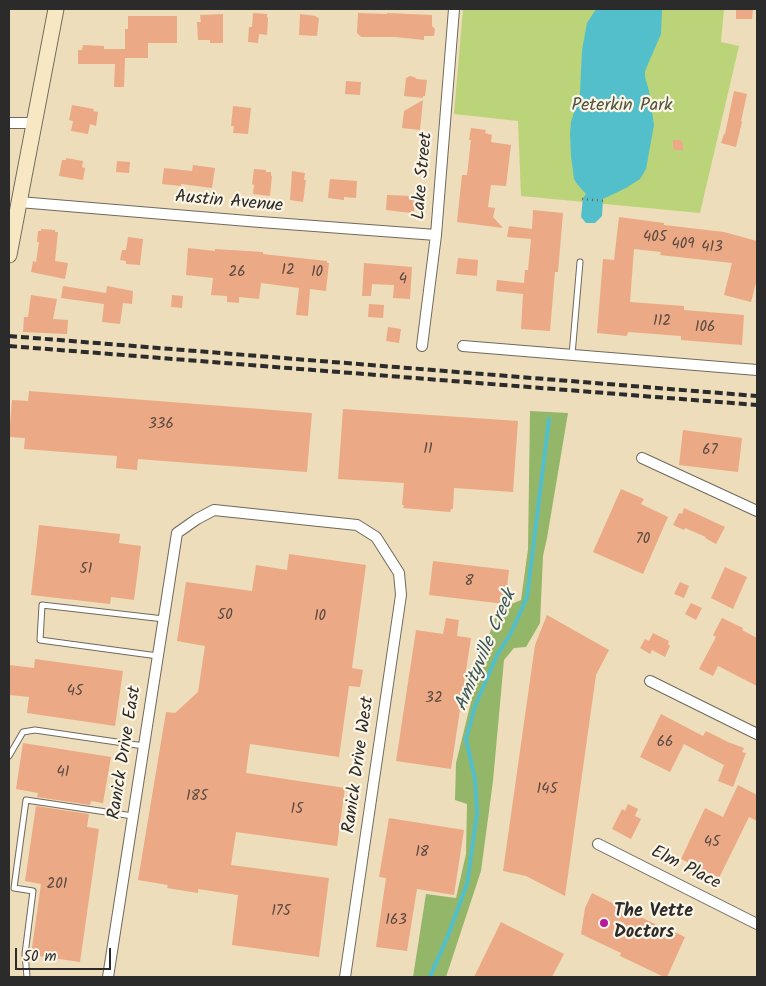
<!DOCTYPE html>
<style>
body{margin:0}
#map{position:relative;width:766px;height:986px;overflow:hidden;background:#eeddba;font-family:Kalam,sans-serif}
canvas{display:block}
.frame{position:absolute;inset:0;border:10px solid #2b2b2b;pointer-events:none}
.scale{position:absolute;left:15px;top:948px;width:96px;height:22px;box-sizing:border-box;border:2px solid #2b2b2b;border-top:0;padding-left:6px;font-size:15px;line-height:18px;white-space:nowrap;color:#2b2b2b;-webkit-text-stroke:4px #fcf5e5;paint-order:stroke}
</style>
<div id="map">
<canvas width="766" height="986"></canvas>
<div class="frame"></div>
<div class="scale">50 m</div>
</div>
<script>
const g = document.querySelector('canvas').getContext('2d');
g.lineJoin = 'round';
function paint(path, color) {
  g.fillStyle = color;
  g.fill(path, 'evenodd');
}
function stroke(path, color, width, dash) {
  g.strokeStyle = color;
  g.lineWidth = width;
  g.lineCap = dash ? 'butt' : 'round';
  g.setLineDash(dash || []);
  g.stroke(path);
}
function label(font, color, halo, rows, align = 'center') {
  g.font = font + ' Kalam,sans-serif';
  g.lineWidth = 4.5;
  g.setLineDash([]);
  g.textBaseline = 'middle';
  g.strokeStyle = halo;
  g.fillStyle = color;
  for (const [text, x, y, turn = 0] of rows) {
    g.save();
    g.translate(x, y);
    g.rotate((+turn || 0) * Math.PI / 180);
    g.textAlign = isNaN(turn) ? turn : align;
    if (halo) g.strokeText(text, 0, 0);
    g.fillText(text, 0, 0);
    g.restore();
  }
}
paint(new Path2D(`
 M463,9H724L721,42L739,46L700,213L521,196L518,121L454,114Z`), '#bbd479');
paint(new Path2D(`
 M530,411L568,413L547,538L543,556L540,623L526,647L514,648L504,660L493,781L481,871L446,977C435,975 424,977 413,977L426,894L456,898L466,854L467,804L455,800L456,763L484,649L495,618L502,608L521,600L528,549Z`), '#94b669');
paint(new Path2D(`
 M596,9H662V10L661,34L645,71V77L649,91L654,125L646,169L640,179L626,188L603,199L602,216L595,223H586L581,217L583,198L586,194L577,184L574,179L571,156L570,133L571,122L580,93L582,50L587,23Z`), '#52bfca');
stroke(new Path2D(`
 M430,977L447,938L467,884L477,814L475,779L466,739L475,706L497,655L511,633L527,597L549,419`), '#52bfca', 4);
paint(new Path2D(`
 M736,9H753L752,19H736Z
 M253,13L267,14V17L268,18L267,35L259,34L258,43L248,42L249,27H252Z
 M358,13L387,14V13L432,15V26L435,29L434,36H424V40L395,37H361L357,33Z
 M223,14V43H210V40H198L197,22H201L200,15Z
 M300,14L316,16V17L319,18L317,36L299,35Z
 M128,16H177V43H148V58H125L124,87H114L115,64H78V50H82L83,45L104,46V49H125V29H128Z
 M410,76L414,77L417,79L427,80L425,96H423V98L404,96L406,78Z
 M346,81L361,82L360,95L345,94Z
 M734,91L747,94L741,121L742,122L736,147L721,143L724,134H725Z
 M423,100L420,130L402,128L404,111Z
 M72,105L94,109L93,111L98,112L96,126L90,124L88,134L71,131L73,121L69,120Z
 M233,106L251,108L248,134L233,133L234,126H231Z
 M471,128L486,130L485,133L492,135L491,142L511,145L506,186L491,185L488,207L495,208L493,217L503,228L457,222L462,175H467L471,140H469Z
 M673,140H681L683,144V150H675L673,147Z
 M66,158L83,161L82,167L85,168L83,180L59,176L62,160H66Z
 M117,161L130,162L129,173L116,172Z
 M193,165L215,168L212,188L181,184V186L162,184L164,168L192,171Z
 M254,169L266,170V172H271V176H272L270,196L253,194L254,185L252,184Z
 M292,171L305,173L304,180H306L303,202L290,200Z
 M330,179L357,181L356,198L344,197V200L328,198Z
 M387,195L412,196V198H415L414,211H411V213L386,210Z
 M533,210L563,213L558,272H555L550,331L521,329L523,294L496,291L497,280L524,283L525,270H528L531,239L507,237L509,226L532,229Z
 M619,217L664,223V225L724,232L757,241V279L751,302L724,295L732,263L660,255L661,252L634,249L630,302L684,306V310L744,315L742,345L681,340V336L628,332L627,336L597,333L603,259L614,260Z
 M41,229L55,230V232H58L55,261L68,263L65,279L31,272L33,261L36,262L39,242H37L38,231H41Z
 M128,237L143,239L140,265L126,264V261L120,260L122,250H126Z
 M188,248L215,251V249L263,252V254L327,261V263H329L326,291L310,289L308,316L296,315L299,288L261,283L259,299L239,297V303L227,302V296L211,295L213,278L186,275Z
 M458,258L478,260L477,276L456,274Z
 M364,263L412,267L410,299L393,298L394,285L372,284L371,296H362Z
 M63,286L106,293L107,286L133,291L132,304L123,303L120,324L102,322L104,304L61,298Z
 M31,295L57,299L53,319L68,320L67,334L23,332L24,317H28Z
 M172,295L183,296L182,308L171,307Z
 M369,304L384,305L383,318L368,317Z
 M388,327L401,329L399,343L386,341Z
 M29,391L312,413L307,472L138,459L137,470L116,468L117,456L24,449L25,438L9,437L12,400L28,401Z
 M343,409L518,421L513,492L454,488L453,509H451L450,512L403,508L404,505H402L404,483L338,479Z
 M683,430L742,438L738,472L679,465Z
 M621,489L644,499L641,504L668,517L643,574L593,552Z
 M684,508L725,527L716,544L705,538L706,537L685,528L684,530L673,525L679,513L682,514Z
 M39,525L120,534L119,543L141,546L134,600L111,597L110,604L31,595Z
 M289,554L366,565L352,668L363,670L360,687L349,686L339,757L250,744L246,773L345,788L337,846L236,832L231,865L329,878L319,957L232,945L238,895L198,889V893L167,888L168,885L138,880L166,712L175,713L198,692L205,646L177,641L186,582L252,591L256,565L287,570Z
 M433,561L509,570L505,604L429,595Z
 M725,567L747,577L733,609L711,598Z
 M680,582L689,586L684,598L674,594Z
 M691,603L702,608L696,620L685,614Z
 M547,615L609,650L596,675L565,896L526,876L503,871L535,645Z
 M446,618L459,620L457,636L471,638L451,769L396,761L416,630L443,634Z
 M722,618L743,628L742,630L757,638V686L718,666L713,676L699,669L716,637L713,635Z
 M653,633L669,641L668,644L670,646L665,657L652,650L650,654L640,648L645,639L649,641Z
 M35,659L123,671L115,726L27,713L29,697L9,695V665L34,668Z
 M661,714L703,736L706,731L728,742L744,748L742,752L746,753L733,787L718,781L724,765L684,744L670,772L640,757Z
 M23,743L111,757L103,803L91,801L90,805L37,797L38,793L16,789Z
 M738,785L757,795V821L749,817L719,878L681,859L705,808L723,817Z
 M628,804L638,809L635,816L641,819L631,839L612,829L622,809L625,811Z
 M36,806L89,814L87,827L99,829L80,962L31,955L41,884L25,881Z
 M389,818L464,830L454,895L417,889L407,951L376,947L386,878L379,877Z
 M592,893L665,929L666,928L685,937L667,977H664L620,956L621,953L581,934L585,908Z
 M501,922L564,954L552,977H474Z`), '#eba986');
const service = new Path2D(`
 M572,355L580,262
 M158,656L40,640L42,605L164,619
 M9,756L23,732L35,730L144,746
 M27,977L25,954L33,891L14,888L26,800L133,816`);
const minor = new Path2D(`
 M9,123H34
 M19,202L260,222L436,235
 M422,346L436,235L454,9
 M463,346L757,370
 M642,458L757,511
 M650,681L757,734
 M598,844L757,924
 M108,977L177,533L197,519L214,510L357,525L376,537L399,573L401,595L345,977`);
const secondary = new Path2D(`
 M9,255L56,9`);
stroke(service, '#6f695d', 7);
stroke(minor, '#6f695d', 12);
stroke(secondary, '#6f695d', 17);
stroke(new Path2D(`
 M582,199L606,201`), '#6f695d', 2.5, [1, 4]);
stroke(service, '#fff', 5);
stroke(minor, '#fff', 10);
stroke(secondary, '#f7e8c3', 15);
stroke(new Path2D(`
 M9,336L757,396
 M9,346L757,405`), '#2b2b2b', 4, [8, 4]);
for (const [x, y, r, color] of [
 [604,923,5,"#b5179e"]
]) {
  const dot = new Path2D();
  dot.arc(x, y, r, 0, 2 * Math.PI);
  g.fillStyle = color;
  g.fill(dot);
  stroke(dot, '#fcf5e5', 2);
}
label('15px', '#5b4a42', null, [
 ["405",655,238],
 ["409",683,245],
 ["413",712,248],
 ["12",288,271],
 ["26",237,273],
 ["10",317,273],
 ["4",403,280],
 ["112",662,322],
 ["106",705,328],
 ["336",161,425],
 ["11",428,450],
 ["67",710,451],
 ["70",643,540],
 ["51",86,570],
 ["8",469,582],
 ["50",225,616],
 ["10",320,617],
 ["45",75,692],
 ["32",434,699],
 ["66",665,743],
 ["41",63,773],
 ["145",547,790],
 ["185",197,797],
 ["15",297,810],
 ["45",712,843],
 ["18",422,853],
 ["201",57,885],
 ["175",281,912],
 ["163",396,921]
]);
label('18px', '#4f553e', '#fcf5e5', [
 ["Peterkin Park",622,107]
]);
label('18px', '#2b2b2b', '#fcf5e5', [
 ["Lake Street",424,176,-85],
 ["Austin Avenue",229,203,5],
 ["Ranick Drive East",126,753,-81],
 ["Ranick Drive West",360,765,-82],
 ["Elm Place",685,869,27]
]);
label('bold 18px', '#2b2b2b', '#fcf5e5', [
 ["The Vette",614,913],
 ["Doctors",614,934]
], 'left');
label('italic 19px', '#37575b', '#fcf5e5', [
 ["Amityville Creek",487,651,-67]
]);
</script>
